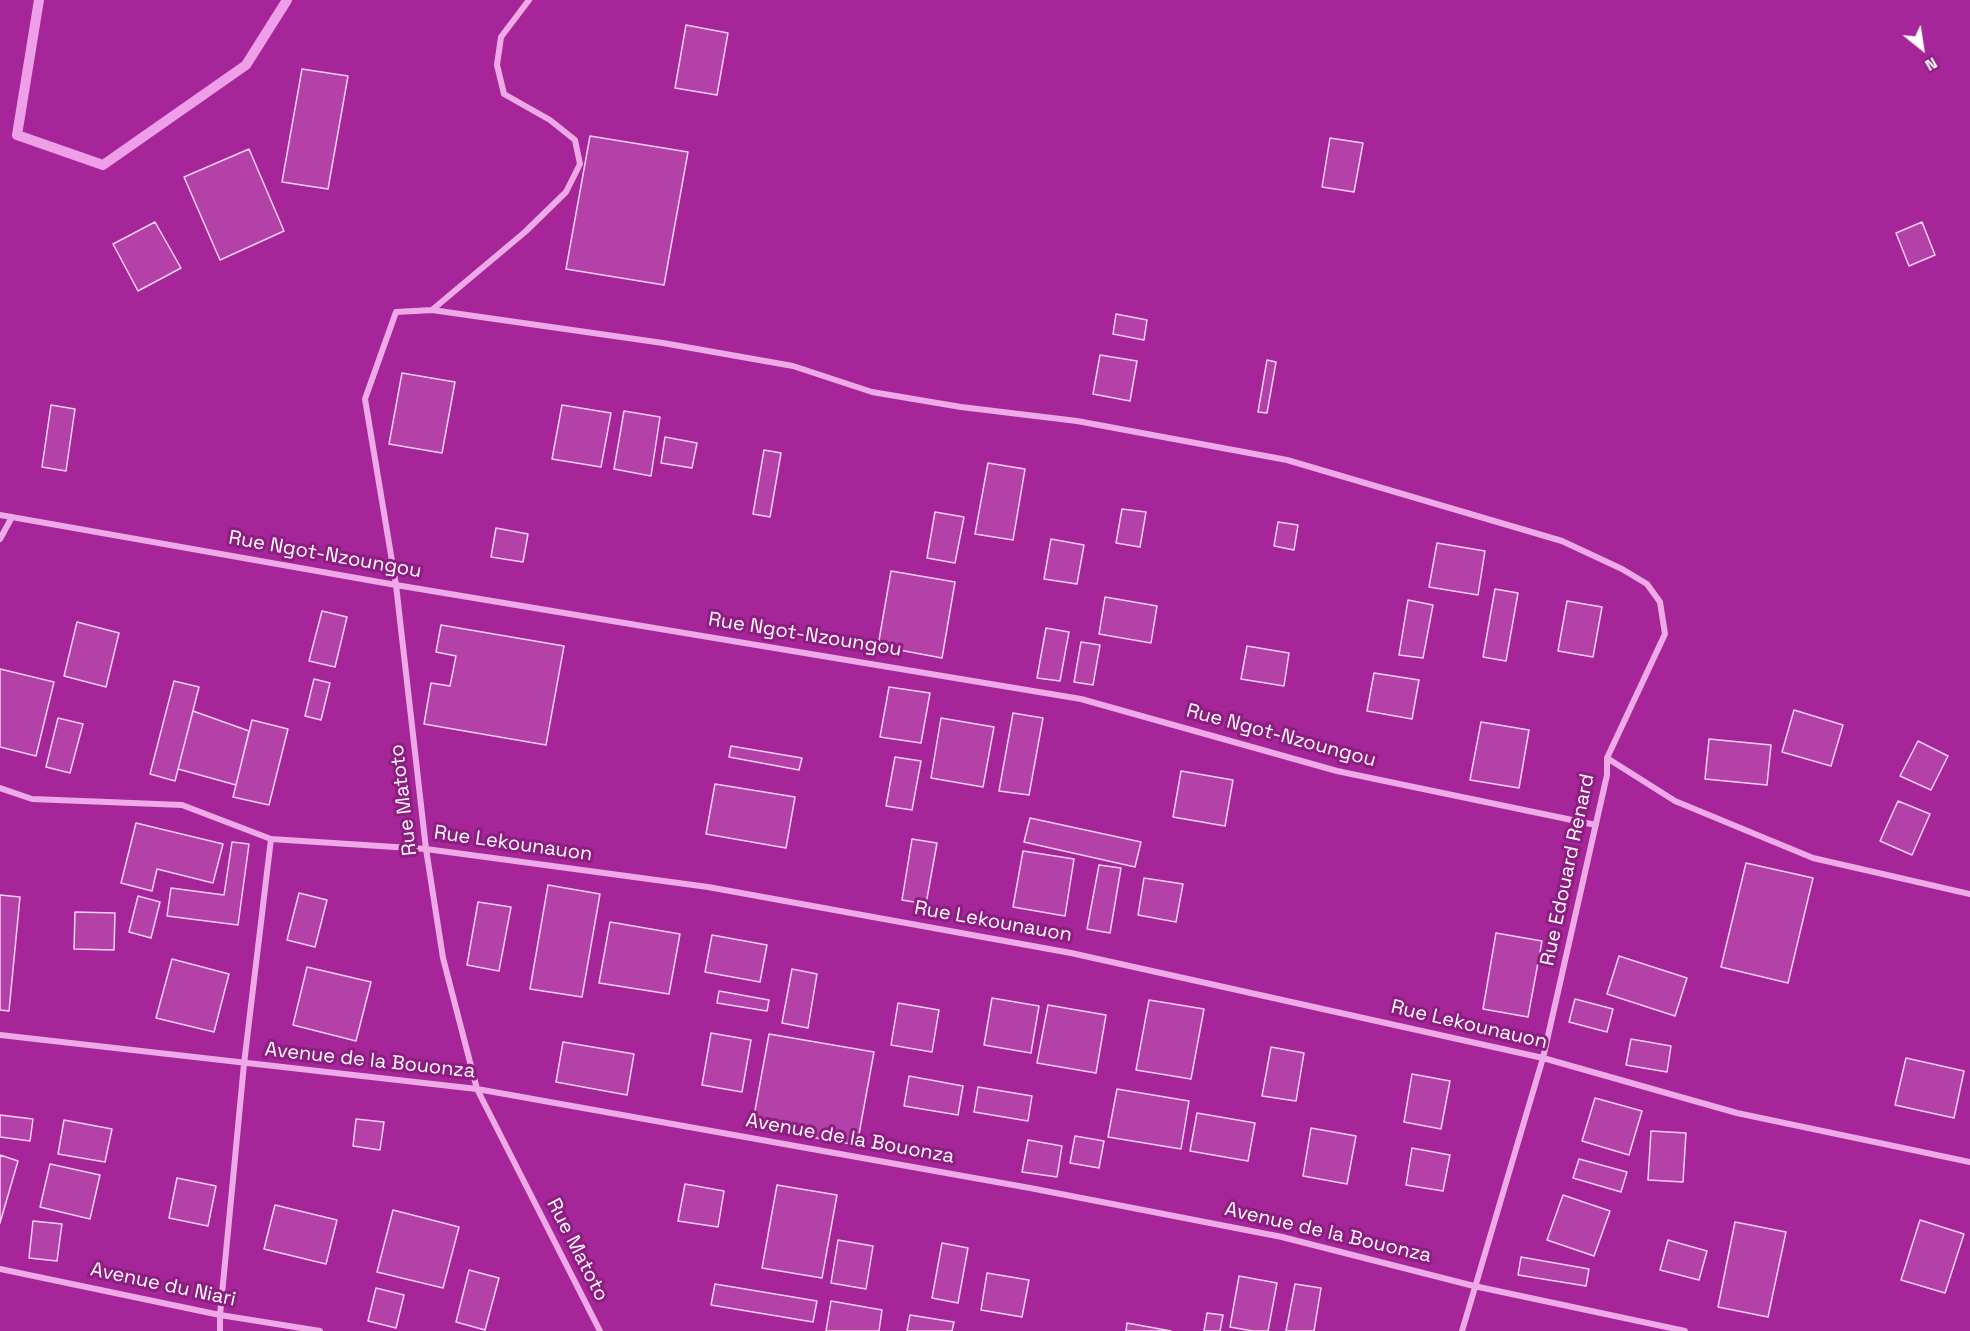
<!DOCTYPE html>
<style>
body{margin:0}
#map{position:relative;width:1970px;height:1331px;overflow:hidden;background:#8d1d81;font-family:"Space Grotesk",sans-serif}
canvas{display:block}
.north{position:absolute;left:1892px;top:18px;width:60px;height:60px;-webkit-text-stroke:4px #8d1d81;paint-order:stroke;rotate:150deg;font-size:16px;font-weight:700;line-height:24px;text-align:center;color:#fff}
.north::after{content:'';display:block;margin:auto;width:21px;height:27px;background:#fff;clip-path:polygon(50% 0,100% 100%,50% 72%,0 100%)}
</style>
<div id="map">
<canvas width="1970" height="1331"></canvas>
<div class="north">N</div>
</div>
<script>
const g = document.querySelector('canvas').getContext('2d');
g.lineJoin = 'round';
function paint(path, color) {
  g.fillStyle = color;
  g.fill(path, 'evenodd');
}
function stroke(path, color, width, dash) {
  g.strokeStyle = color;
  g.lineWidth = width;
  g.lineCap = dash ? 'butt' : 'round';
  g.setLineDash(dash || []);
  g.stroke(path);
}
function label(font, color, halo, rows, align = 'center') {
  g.font = font + ' "Space Grotesk",sans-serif';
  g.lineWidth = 6;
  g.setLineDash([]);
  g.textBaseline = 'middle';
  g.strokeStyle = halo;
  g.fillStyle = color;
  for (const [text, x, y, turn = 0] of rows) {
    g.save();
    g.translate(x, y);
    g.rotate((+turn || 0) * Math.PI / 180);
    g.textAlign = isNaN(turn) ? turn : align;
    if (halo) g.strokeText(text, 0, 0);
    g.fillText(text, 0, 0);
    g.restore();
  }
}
paint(new Path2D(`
 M0,0H1970V1331H0Z`), '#a62699');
stroke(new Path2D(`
 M39,0L17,135L103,165L246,65L287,0`), '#ef9ee8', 10);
const building = new Path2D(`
 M686,25L728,33L717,95L675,88Z
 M302,69L348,76L328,189L282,182Z
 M590,136L688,152L664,285L566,269Z
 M1330,138L1363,143L1354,192L1322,187Z
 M249,149L284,231L220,260L184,177Z
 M155,222L181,268L138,291L113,244Z
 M1922,222L1935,255L1909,266L1896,233Z
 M1116,314L1147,320L1144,340L1113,334Z
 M1100,355L1137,361L1130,401L1093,394Z
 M1267,360L1276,362L1267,413L1258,412Z
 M402,373L455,382L442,453L389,444Z
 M51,405L75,409L66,471L42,467Z
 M562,405L611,413L601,467L552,459Z
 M624,411L660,417L651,476L614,469Z
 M665,437L697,443L692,468L661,463Z
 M764,450L781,453L770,517L753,514Z
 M988,463L1025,469L1013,540L975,534Z
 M1122,509L1146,512L1140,547L1116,543Z
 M935,512L964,517L955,563L927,558Z
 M1278,522L1298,525L1294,550L1274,546Z
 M496,528L528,534L523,562L491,557Z
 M1051,539L1084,545L1077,584L1044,579Z
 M1437,543L1485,551L1478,595L1429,587Z
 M891,571L955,582L942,658L878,646Z
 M1495,589L1518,593L1506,661L1483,657Z
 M1105,597L1157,606L1151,643L1099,634Z
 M1408,600L1433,605L1423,658L1399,655Z
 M1567,601L1602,607L1593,657L1558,651Z
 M322,611L347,617L335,667L309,661Z
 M77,622L119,633L106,687L64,676Z
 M441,625L564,646L546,745L424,724L431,683L450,686L456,656L436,652Z
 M1046,628L1069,632L1060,681L1037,678Z
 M1081,642L1100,645L1093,685L1074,682Z
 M1247,646L1289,653L1284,686L1241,679Z
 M0,669L54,682L36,756L0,747Z
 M1374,673L1419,680L1412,719L1367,711Z
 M314,679L330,683L321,720L305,716Z
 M174,681L199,687L175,781L150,774Z
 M889,687L930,693L921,743L880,737Z
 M1794,710L1843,725L1831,766L1782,752Z
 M193,711L249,731L236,785L178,769Z
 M1013,713L1043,718L1029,795L999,791Z
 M58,718L83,724L70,773L46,767Z
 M941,718L994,727L983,787L931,778Z
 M252,720L288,729L269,805L233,797Z
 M1481,722L1529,730L1519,788L1470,780Z
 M1709,739L1771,745L1767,785L1705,779Z
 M1918,741L1948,756L1931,790L1900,776Z
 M731,746L802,758L799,770L729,757Z
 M895,757L921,761L912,810L886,806Z
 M1181,771L1233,780L1225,826L1173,817Z
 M715,784L795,797L786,848L706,834Z
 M1898,801L1930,814L1912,855L1880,841Z
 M1030,818L1141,842L1135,867L1024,842Z
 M136,823L223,844L213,883L157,869L152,891L121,883Z
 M912,839L937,843L926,904L902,900Z
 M232,842L249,844L238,925L167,916L171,888L224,895Z
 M1023,851L1074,859L1065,916L1013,907Z
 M1746,863L1813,878L1788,983L1721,967Z
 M1099,865L1121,868L1110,933L1087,929Z
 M1144,878L1183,884L1176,922L1138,915Z
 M548,885L600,894L582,997L530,989Z
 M299,893L327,900L315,947L287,940Z
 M0,895L20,897L9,1011L0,1010Z
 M138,896L160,902L151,938L129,932Z
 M478,902L511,907L499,971L467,965Z
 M75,912L115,913L114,950L74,949Z
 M610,922L680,934L669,994L599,983Z
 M1496,933L1542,941L1528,1017L1483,1009Z
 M712,935L767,945L760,982L705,972Z
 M1619,956L1687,978L1675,1016L1607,994Z
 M172,959L229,974L214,1032L156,1018Z
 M307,967L371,982L356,1041L293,1025Z
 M792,969L817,974L808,1028L782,1023Z
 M719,991L769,1000L767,1011L717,1003Z
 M992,998L1039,1006L1031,1053L984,1045Z
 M1575,999L1613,1009L1607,1032L1569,1022Z
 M1149,1000L1204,1009L1191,1079L1136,1070Z
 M898,1003L939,1010L932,1052L891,1045Z
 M1048,1005L1106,1015L1096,1073L1037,1063Z
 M711,1033L751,1040L742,1092L702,1085Z
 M769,1034L874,1052L857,1145L752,1127Z
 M1631,1039L1671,1046L1667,1072L1626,1065Z
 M563,1042L634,1054L627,1095L556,1082Z
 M1271,1047L1304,1053L1296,1101L1262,1096Z
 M1906,1058L1964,1071L1954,1118L1895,1105Z
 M1412,1074L1450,1081L1441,1129L1404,1122Z
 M909,1076L963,1086L958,1115L904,1106Z
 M978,1087L1032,1096L1028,1121L974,1112Z
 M1117,1089L1189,1101L1181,1149L1108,1137Z
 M1595,1098L1642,1111L1629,1155L1582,1141Z
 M1197,1113L1255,1123L1248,1161L1190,1151Z
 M0,1115L33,1119L30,1141L0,1137Z
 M356,1119L384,1122L380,1150L353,1146Z
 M64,1120L112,1129L105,1162L58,1154Z
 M1311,1128L1356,1136L1347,1184L1303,1176Z
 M1651,1131L1686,1133L1683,1182L1648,1180Z
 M1075,1136L1104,1141L1099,1168L1070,1163Z
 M1028,1140L1062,1146L1057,1177L1022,1172Z
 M1412,1148L1450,1155L1443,1191L1406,1185Z
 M0,1155L18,1161L0,1223Z
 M1579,1159L1627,1172L1621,1192L1573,1178Z
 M50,1164L100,1175L90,1219L40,1207Z
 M177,1178L216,1186L208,1226L169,1218Z
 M685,1184L724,1191L718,1227L678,1221Z
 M777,1185L837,1195L822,1278L762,1268Z
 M1563,1195L1610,1211L1594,1256L1547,1240Z
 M275,1205L337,1220L326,1264L264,1249Z
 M393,1210L459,1227L443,1288L377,1272Z
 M1920,1220L1964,1234L1945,1293L1901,1280Z
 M33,1221L62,1224L57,1261L29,1258Z
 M1735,1222L1786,1232L1768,1317L1718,1307Z
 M838,1240L873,1246L866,1289L831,1283Z
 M1668,1240L1707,1251L1699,1280L1660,1270Z
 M942,1243L968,1248L958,1303L932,1298Z
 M1521,1257L1589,1269L1586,1286L1518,1275Z
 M469,1270L499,1278L485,1330L456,1322Z
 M987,1273L1029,1280L1022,1317L981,1310Z
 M1239,1276L1277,1283L1268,1331H1253L1230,1327Z
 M715,1284L817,1301L813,1322L711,1305Z
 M1295,1284L1321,1288L1314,1331H1286Z
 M376,1288L404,1295L396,1328L368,1321Z
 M831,1301L882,1310L879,1331H826Z
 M1207,1313L1223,1315L1220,1331H1204Z
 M910,1315L954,1322L952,1331H907Z
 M1127,1323L1171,1331H1126Z`);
paint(building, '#b341a8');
stroke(building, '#f9d0f5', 1.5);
stroke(new Path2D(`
 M529,0L501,37L497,65L504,94L550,120L575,140L580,164L566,192L525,232L432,310L396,312L365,399L396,585L426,849L443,958L477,1089L600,1331
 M432,310L663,343L793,366L872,392L961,407L1077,421L1287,460L1562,541L1622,569L1647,584L1660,602L1665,634L1607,758V775L1543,1058L1462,1331
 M0,515L396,585L1081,699L1337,771L1596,825
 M0,539L12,517
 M1607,758L1675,801L1813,858L1970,894
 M0,788L32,799L182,805L271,839L426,849L708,887L1071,953L1543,1058L1737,1113L1970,1162
 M0,1035L477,1089L1030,1188L1282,1237L1474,1286L1685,1331
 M0,1269L220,1315L320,1331
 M220,1331V1315L244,1064L271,839`), '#edaae6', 6);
label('20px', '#fff', '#8d1d81', [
 ["Rue Ngot-Nzoungou",325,555,10],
 ["Rue Ngot-Nzoungou",805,635,9],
 ["Rue Ngot-Nzoungou",1281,736,15],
 ["Rue Matoto",404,800,-97],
 ["Rue Lekounauon",513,844,8],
 ["Rue Edouard Renard",1568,870,-78],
 ["Rue Lekounauon",993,922,10],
 ["Rue Lekounauon",1469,1025,13],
 ["Avenue de la Bouonza",370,1061,6],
 ["Avenue de la Bouonza",850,1139,10],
 ["Avenue de la Bouonza",1328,1233,13],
 ["Rue Matoto",577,1250,63],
 ["Avenue du Niari",163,1285,12]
]);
</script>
